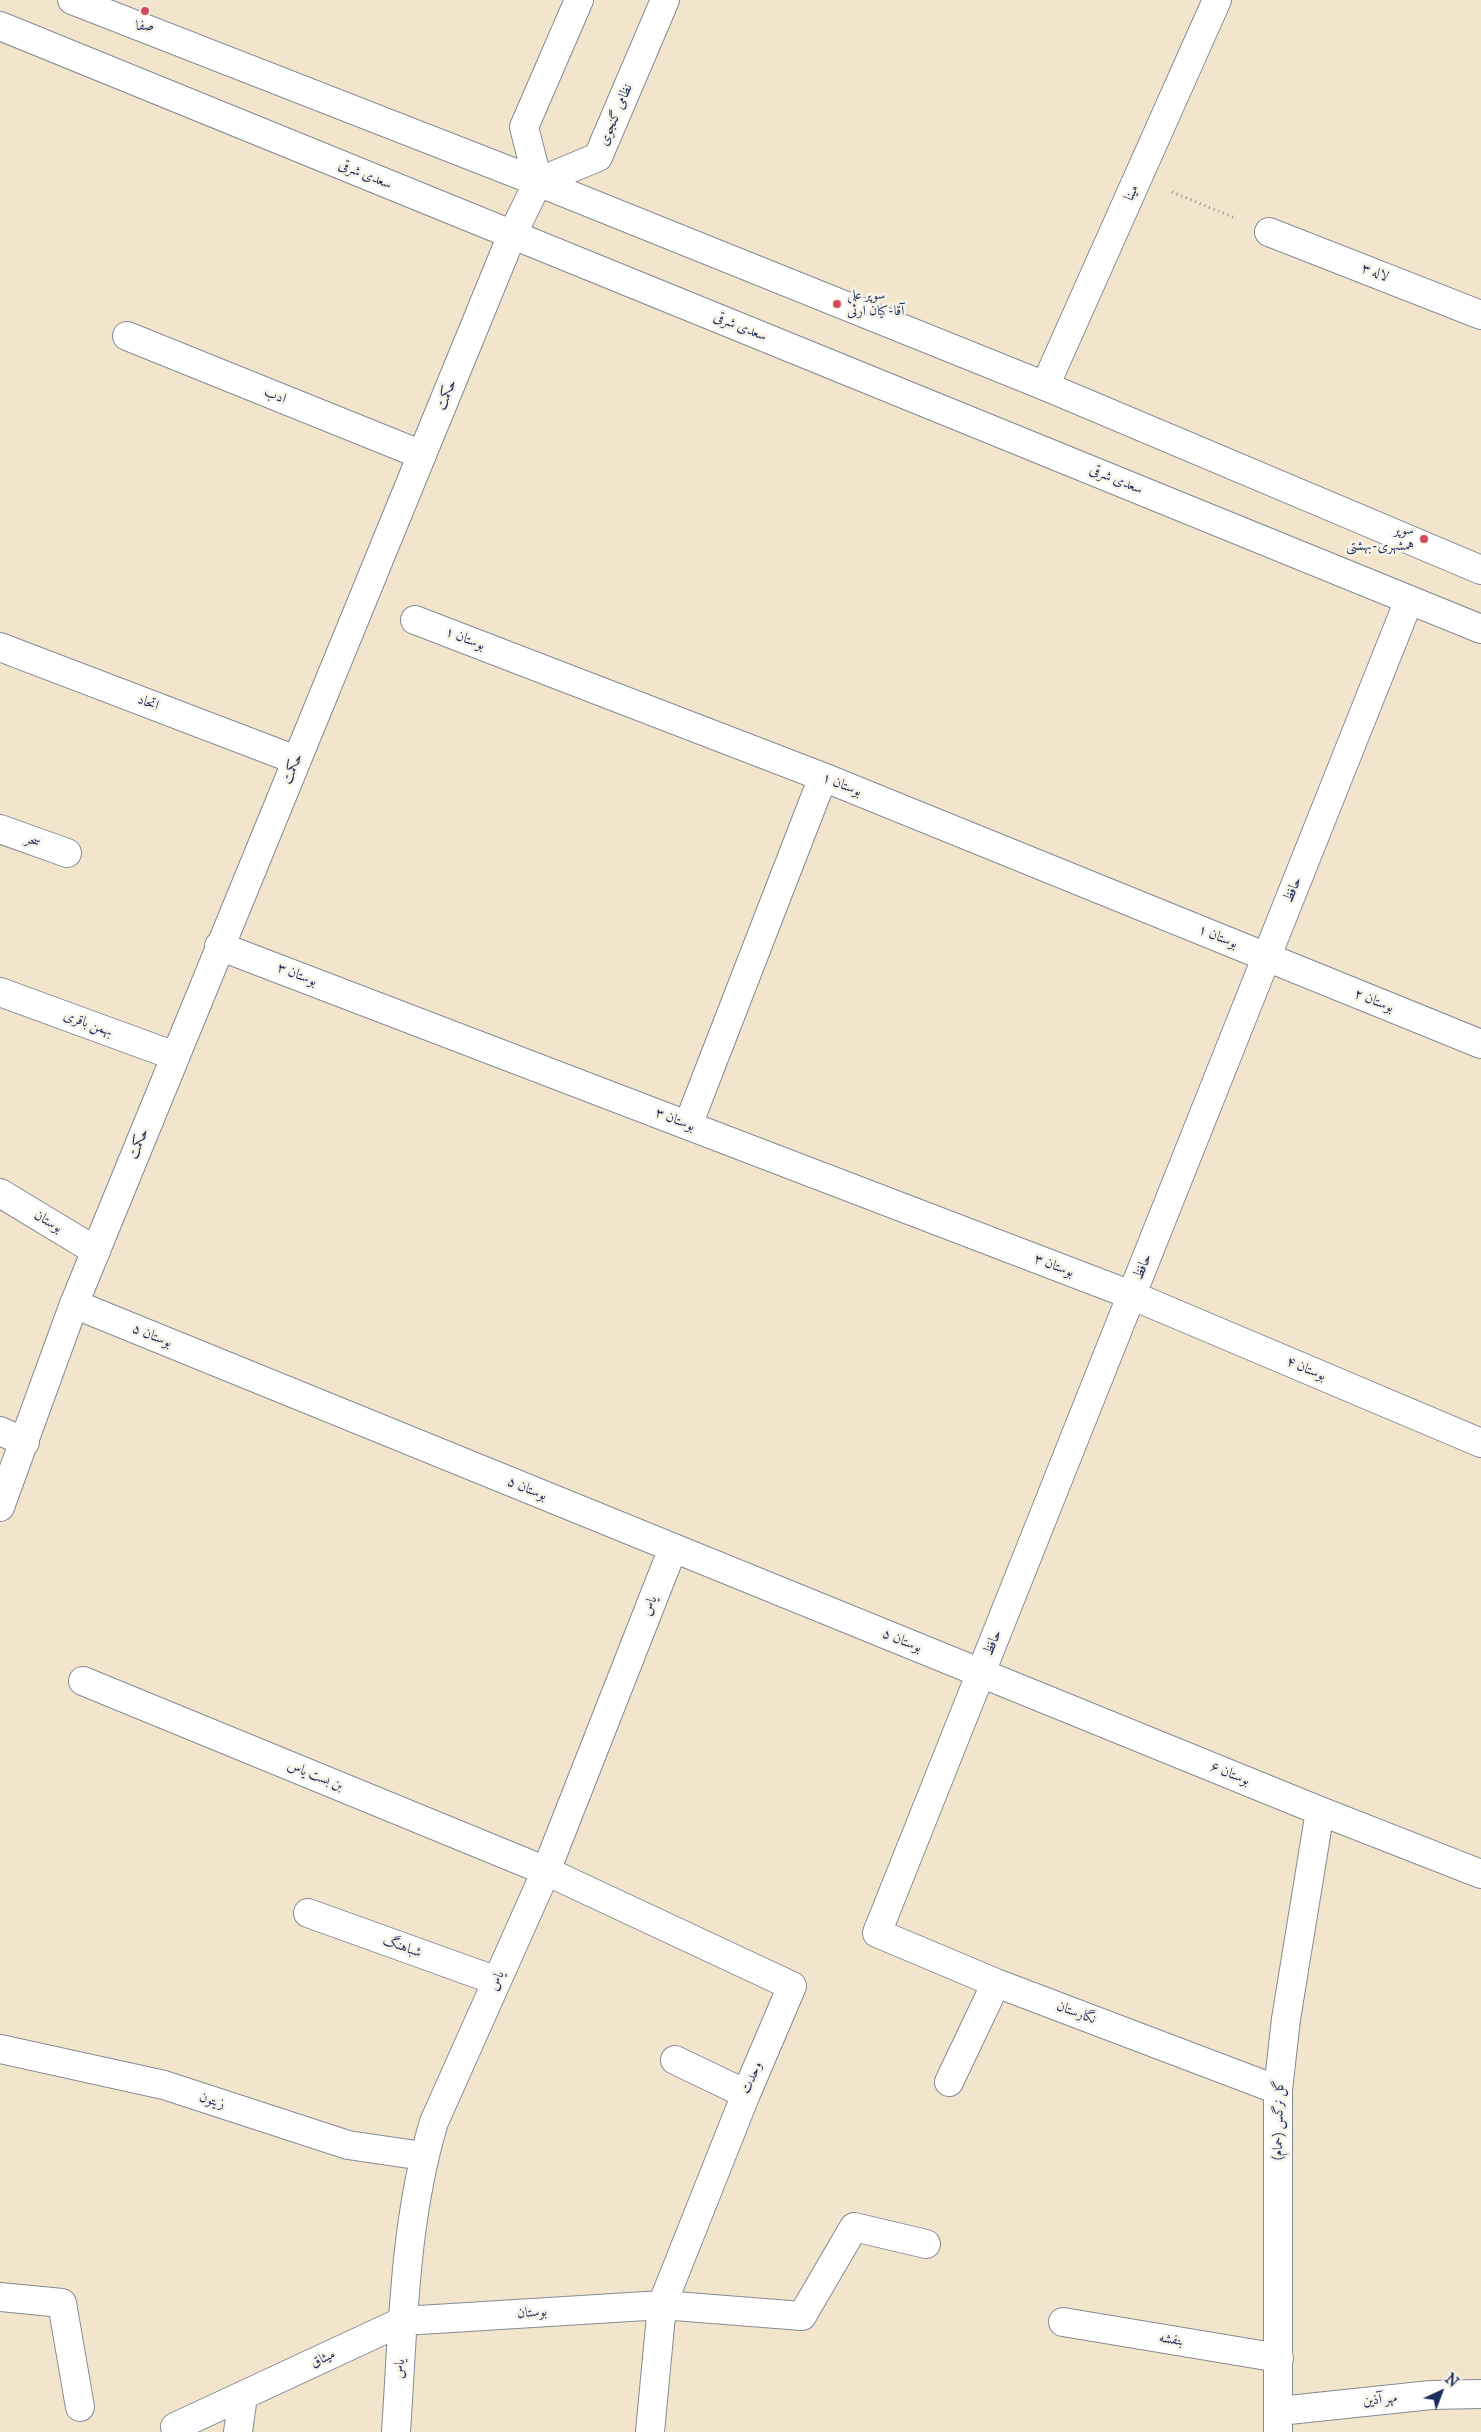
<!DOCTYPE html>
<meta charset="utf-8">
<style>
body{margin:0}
#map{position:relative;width:1481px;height:2432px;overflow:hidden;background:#f2e5cc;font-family:"IM FELL Great Primer",serif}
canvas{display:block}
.north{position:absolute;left:1416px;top:2367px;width:50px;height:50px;-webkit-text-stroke:4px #f7f3e8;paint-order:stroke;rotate:43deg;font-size:14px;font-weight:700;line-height:20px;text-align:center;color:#1b2f5e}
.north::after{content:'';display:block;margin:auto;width:18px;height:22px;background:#1b2f5e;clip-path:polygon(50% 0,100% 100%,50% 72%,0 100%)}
</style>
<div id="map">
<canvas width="1481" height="2432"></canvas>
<div class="north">N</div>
</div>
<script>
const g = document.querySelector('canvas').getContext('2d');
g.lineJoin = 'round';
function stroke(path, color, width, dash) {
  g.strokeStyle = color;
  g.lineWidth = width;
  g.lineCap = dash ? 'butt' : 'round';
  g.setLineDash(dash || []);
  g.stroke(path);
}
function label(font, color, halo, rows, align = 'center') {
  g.font = font + ' "IM FELL Great Primer",Amiri,serif';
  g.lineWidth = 5;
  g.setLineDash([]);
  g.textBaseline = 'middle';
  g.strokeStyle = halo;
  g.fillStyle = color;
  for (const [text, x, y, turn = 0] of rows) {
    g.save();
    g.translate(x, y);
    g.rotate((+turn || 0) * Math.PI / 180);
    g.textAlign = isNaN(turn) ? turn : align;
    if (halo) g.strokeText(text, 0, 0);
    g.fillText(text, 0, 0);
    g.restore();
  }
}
const street = new Path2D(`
 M1269,232L1481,315
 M127,336L422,455
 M1045,386L1217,0
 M415,620L823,777L1481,1044
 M0,647L296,760
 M0,829L67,853
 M219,946L1131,1295L1481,1443
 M0,992L175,1056
 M688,1125L823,777
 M0,1193L96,1251
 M0,1431L25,1442
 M0,1507L74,1304L1320,1811L1481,1874
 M83,1681L546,1871L792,1986L746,2094L662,2305L650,2432
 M308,1913L497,1981
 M0,2049L164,2085L348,2145L423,2156
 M675,2060L746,2094
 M949,2082L996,1983
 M1278,2090L996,1983L877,1933L1409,600
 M0,2297L62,2303L80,2407
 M1063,2322L1279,2358
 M1279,2411L1431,2395L1481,2394
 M175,2427L403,2321L662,2305L802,2316L854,2227L926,2244
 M238,2432L243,2396
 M396,2432C403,2329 404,2221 434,2122L546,1871L673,1548
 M1278,2432V2090L1286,2019L1320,1811`);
const secondary = new Path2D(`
 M72,0L538,182L1045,386L1481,570
 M0,26L1481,629
 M538,182L598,157L665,0
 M538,182L524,127L579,0
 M74,1304L512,235L538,182`);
stroke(street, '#868a95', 30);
stroke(secondary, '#868a95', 30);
stroke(new Path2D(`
 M1172,192L1235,218`), '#868a95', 3, [1, 4]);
stroke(street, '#fff', 28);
stroke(secondary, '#fff', 28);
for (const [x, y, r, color] of [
 [145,11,5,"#d1495b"],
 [837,304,5,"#d1495b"],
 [1424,539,5,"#d1495b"]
]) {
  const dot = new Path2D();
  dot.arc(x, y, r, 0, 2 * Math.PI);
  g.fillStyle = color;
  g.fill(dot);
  stroke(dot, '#f7f3e8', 2);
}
label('14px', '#1b2f5e', '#f7f3e8', [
 ["صفا",145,27],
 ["سوپر علی",847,296,"left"],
 ["آقا-کیان ارثی",847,312,"left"],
 ["سوپر",1414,531,"right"],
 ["همشهری-بهشتی",1414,547,"right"]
]);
label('14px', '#1b2f5e', '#f7f3e8', [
 ["نظامی گنجوی",616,115,-67],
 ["سعدی شرقی",365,175,22],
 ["مینا",1132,193,-66],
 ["لاله ۳",1375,273,21],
 ["سعدی شرقی",740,327,22],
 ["حکمت",447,395,-68],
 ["ادب",275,396,22],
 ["سعدی شرقی",1116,480,22],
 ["بوستان ۱",465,639,21],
 ["اتحاد",148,703,21],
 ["حکمت",293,769,-67],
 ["بوستان ۱",842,785,22],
 ["سحر",33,841,20],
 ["حافظ",1293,890,-68],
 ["بوستان ۱",1218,937,22],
 ["بوستان ۳",297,975,21],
 ["بوستان ۲",1374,1001,22],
 ["بهمن باقری",88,1024,20],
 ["بوستان ۳",675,1120,21],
 ["حکمت",139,1144,-68],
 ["بوستان",48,1222,31],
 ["بوستان ۳",1054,1266,21],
 ["حافظ",1143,1267,-68],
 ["بوستان ۵",152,1336,22],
 ["بوستان ۴",1306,1369,23],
 ["بوستان ۵",527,1489,22],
 ["یاس",650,1606,-69],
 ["بوستان ۵",902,1641,22],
 ["حافظ",993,1643,-68],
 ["بوستان ۶",1230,1774,22],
 ["بن بست یاس",315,1776,22],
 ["شباهنگ",402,1947,20],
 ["یاس",497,1981,-66],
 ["نگارستان",1076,2013,21],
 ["وحدت",752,2078,-67],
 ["زیتون",212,2101,18],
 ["گل نرگس (حمام)",1279,2120,-89],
 ["بوستان",532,2313,-4],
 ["بنفشه",1171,2340,9],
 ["میثاق",323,2359,-25],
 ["یاس",400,2369,-86],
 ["مهر آذین",1380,2400,-6]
]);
</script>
